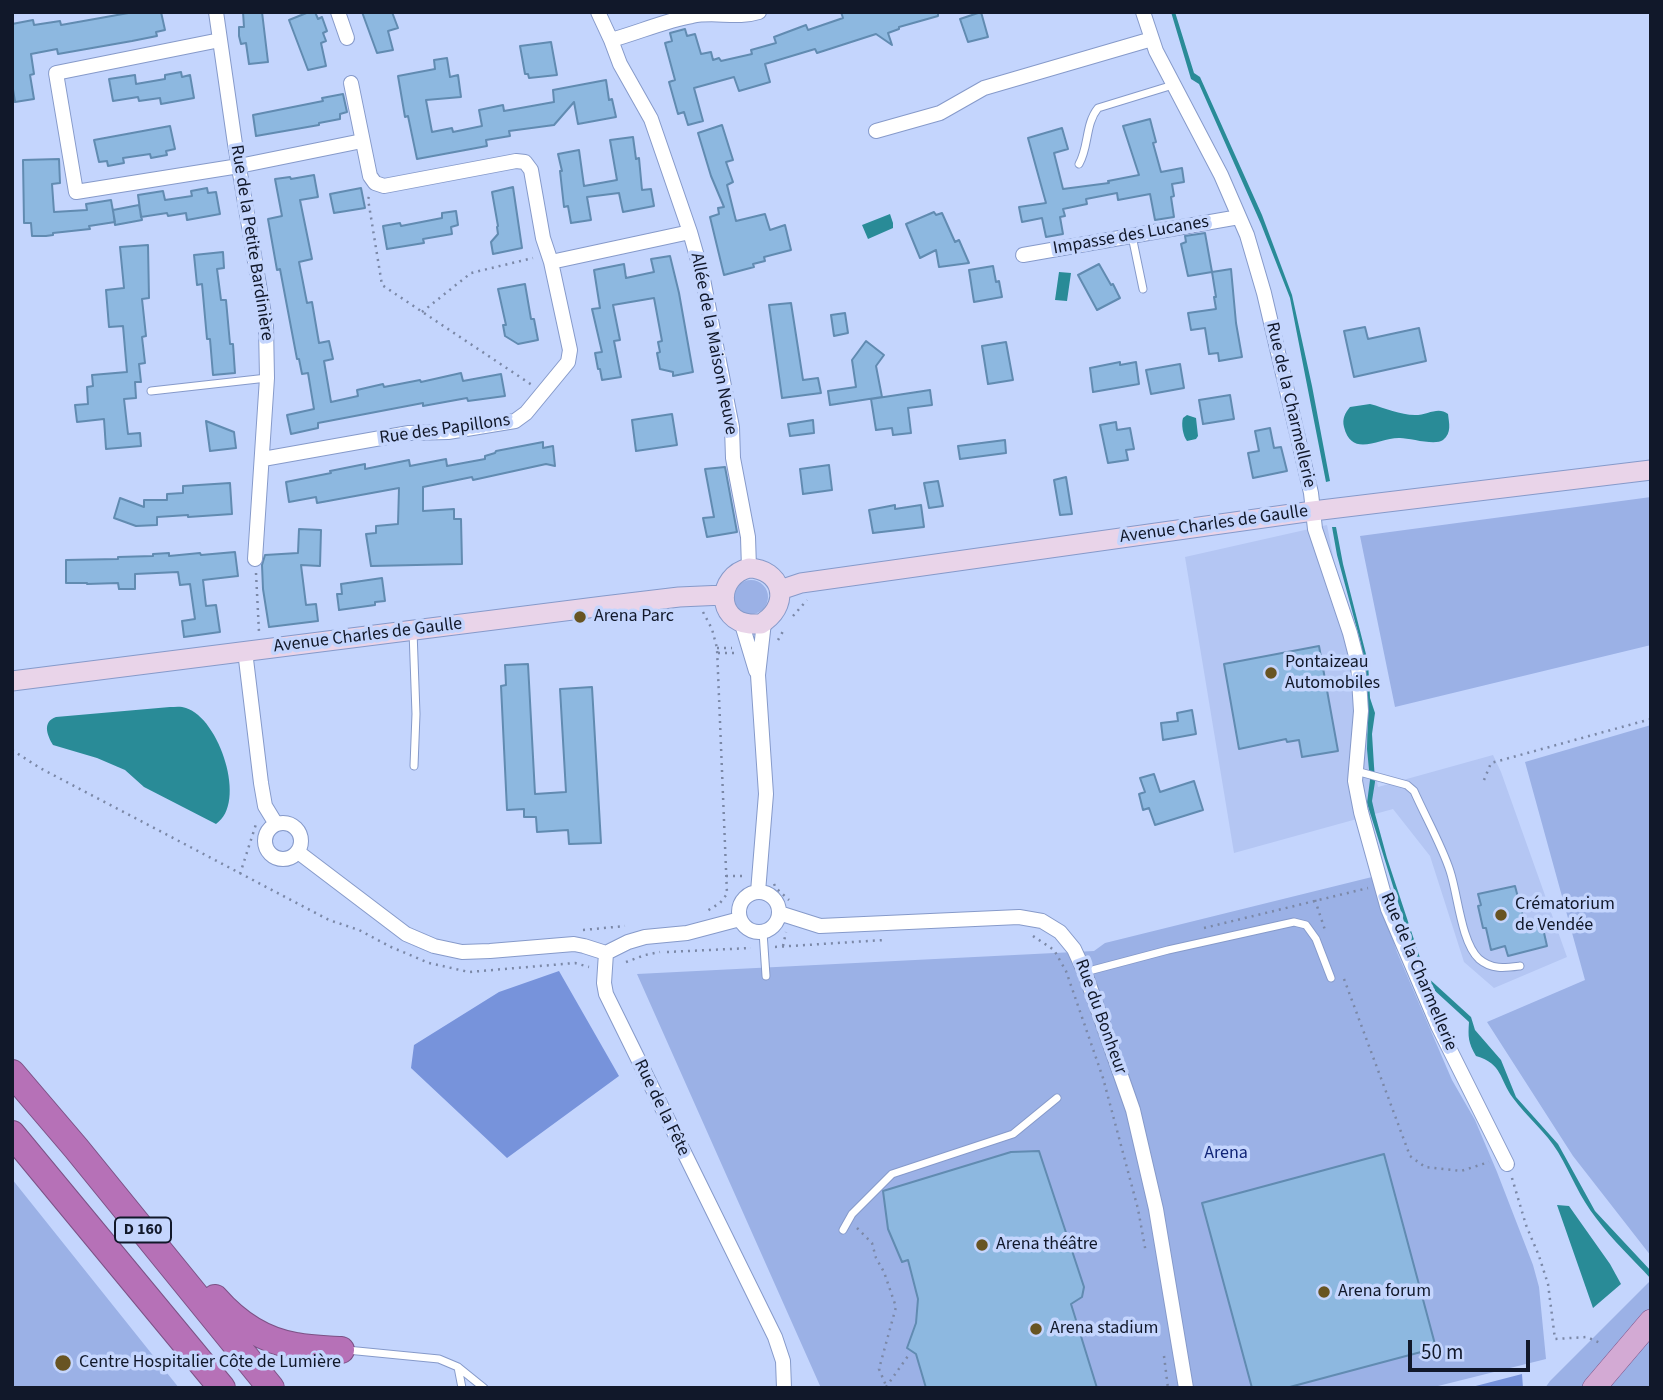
<!DOCTYPE html>
<meta charset="utf-8">
<style>
body{margin:0}
#map{position:relative;width:1663px;height:1400px;overflow:hidden;background:#c4d5fd;font-family:"Source Sans 3",sans-serif}
canvas{display:block}
.frame{position:absolute;inset:0;border:14px solid #11182a;pointer-events:none}
.scale{position:absolute;left:1408px;top:1340px;width:122px;height:32px;box-sizing:border-box;border:4px solid #11182a;border-top:0;padding-left:9px;font-size:21px;line-height:24px;white-space:nowrap;color:#11182a;-webkit-text-stroke:5px #c4d5fd;paint-order:stroke}
</style>
<div id="map">
<canvas width="1663" height="1400"></canvas>
<div class="frame"></div>
<div class="scale">50 m</div>
</div>
<script>
const g = document.querySelector('canvas').getContext('2d');
g.lineJoin = 'round';
function paint(path, color) {
  g.fillStyle = color;
  g.fill(path, 'evenodd');
}
function stroke(path, color, width, dash) {
  g.strokeStyle = color;
  g.lineWidth = width;
  g.lineCap = dash ? 'butt' : 'round';
  g.setLineDash(dash || []);
  g.stroke(path);
}
function label(font, color, halo, rows, align = 'center') {
  g.font = font + ' "Source Sans 3",sans-serif';
  g.lineWidth = 7;
  g.setLineDash([]);
  g.textBaseline = 'middle';
  g.strokeStyle = halo;
  g.fillStyle = color;
  for (const [text, x, y, turn = 0] of rows) {
    g.save();
    g.translate(x, y);
    g.rotate((+turn || 0) * Math.PI / 180);
    g.textAlign = isNaN(turn) ? turn : align;
    if (halo) g.strokeText(text, 0, 0);
    g.fillText(text, 0, 0);
    g.restore();
  }
}
paint(new Path2D(`
 M1327,525L1378,787L1493,755L1501,772L1567,957L1494,988L1464,962L1430,856L1393,809L1234,853L1185,557Z`), '#b4c6f3');
paint(new Path2D(`
 M1651,497V645L1395,707L1360,536Z
 M734 597a17 17 0 1 1 34 0a17 17 0 1 1-34 0Z
 M1651,725V1256L1573,1156L1487,1022L1585,980L1525,762Z
 M1372,877L1397,952L1452,1080L1475,1120L1497,1172L1533,1265L1539,1287L1546,1359L1430,1388H821L637,974L1094,951L1105,943Z
 M12,1179L179,1388H12Z
 M1651,1280V1388H1545L1550,1381Z`), '#9bb1e6');
paint(new Path2D(`
 M559,971L619,1076L507,1158L411,1068L414,1045L499,992Z
 M1522,1374L1523,1388H1468Z`), '#7793db');
paint(new Path2D(`
 M1171,12H1175L1194,73L1200,77L1262,215L1292,295L1312,386L1330,481L1326,482L1290,298L1261,224L1199,84L1191,79Z
 M890,214L893,223V228L868,239L862,225Z
 M1059,272L1071,273L1067,301L1055,300Z
 M1370,404C1385,408 1400,415 1415,415C1428,415 1438,406 1448,414C1449,423 1452,433 1443,440C1435,446 1410,438 1400,438C1380,437 1352,459 1344,427C1342,419 1345,413 1350,407Z
 M1187,415L1196,418L1198,436L1196,439L1187,441C1183,436 1181,424 1183,418Z
 M1332,527H1336L1343,564L1368,662L1370,698L1375,713L1372,734L1375,782L1372,801L1375,814L1387,858L1426,976L1471,1017L1475,1030L1501,1060L1516,1097L1558,1144L1595,1211L1651,1271V1279C1633,1259 1612,1240 1596,1218C1580,1198 1571,1174 1558,1152C1546,1132 1527,1117 1513,1098C1499,1079 1503,1064 1476,1056C1468,1042 1468,1037 1469,1022L1422,979L1367,803L1370,780L1367,749L1368,710L1364,672L1361,644L1337,555Z
 M170,707C175,707 181,706 186,708C219,718 248,803 216,824L144,787L125,770L97,758L53,745C47,735 42,722 56,717Z
 M1557,1205L1569,1206L1610,1264L1621,1284L1593,1308Z`), '#298b97');
const building = new Path2D(`
 M134,12H161L165,30L156,32L157,36L132,41L58,54L57,49L31,54L34,74L30,75L34,99L15,102L12,83V24L33,20L34,25L60,21L61,25Z
 M243,12H262L268,62L249,64L246,43L241,44L239,36V27H244Z
 M309,12H315L318,19L322,17L327,31L323,33L326,41L321,43L326,66L308,70L289,20Z
 M362,12H392L398,28L388,31L393,50L377,53Z
 M841,12H938V16L899,27V29L888,33L892,45L876,34L817,53L815,49L765,64L770,82L739,91L734,77L694,88L703,121L688,125L684,112L678,114L669,82L675,80L665,43L672,41L670,33L685,29L687,36L695,34L701,54L711,52L713,60L719,58L721,61L752,54L751,50L776,43L774,37L806,25L808,30L843,18Z
 M981,12L988,37L968,42L960,19Z
 M551,42L557,75L529,78L528,74H525L520,46Z
 M447,58L450,77L458,75L461,97L426,100L432,132L452,128L453,132L482,126L479,110L503,105L504,111L554,102L553,90L606,80L609,100L612,99L616,117L578,124L574,102L554,125L509,131L510,136L486,140L487,146L417,159L408,116L405,117L398,76L435,69L434,60Z
 M181,72L182,77L190,75L194,98L161,104L160,98L139,101L138,97L113,101L109,79L135,75L136,84L165,79V75Z
 M343,94L347,112L340,114V119L319,123V125L256,136L253,115L323,101L322,98Z
 M1150,119L1156,142L1153,143L1161,172L1182,168L1184,182L1172,184L1174,196L1171,197L1174,217L1155,220L1150,194L1118,200L1117,193L1086,199L1087,204L1063,209L1065,216L1060,217L1063,234L1046,237L1042,218L1022,222L1019,207L1046,203L1028,138L1062,128L1068,149L1054,153L1063,189L1109,183L1108,181L1139,175L1123,126Z
 M722,125L733,160L726,162L733,182L727,185L736,221L765,214L770,230L785,225L791,250L764,257L765,261L753,264L754,267L724,275L710,217L719,214L718,208L724,207L711,176L698,133Z
 M170,126L175,149L166,151L167,155L151,158L150,154L123,158L124,163L108,166L107,161L99,162L94,140Z
 M633,137L636,159L639,158L642,190L651,189L654,206L623,212L619,193L587,197L591,220L571,223L568,206L564,207L560,171H562L558,154L579,150L584,186L617,180L610,140Z
 M59,159L60,183L52,184L54,212L87,210L86,204L111,200L115,222L89,226L90,229L53,233V235L46,236H32L31,223H24L23,160Z
 M314,175L318,197L300,200L312,259L299,262L307,303L312,302L319,343L329,341L333,359L324,361L331,402L358,396L357,390L383,384L384,387L420,380L421,382L461,373L463,381L501,374L505,396L468,401L467,398L423,406V403L318,423V428L291,434L287,415L314,409L308,373L302,374L299,359H297L280,269L277,270L268,219L282,216L275,179L290,177L291,179Z
 M513,187L522,248L493,254L491,242L498,234L497,227L498,226L492,192Z
 M207,188L208,193L216,192L220,214L187,220L186,213L168,216L167,213L141,217L138,195L163,191L165,200L192,196L191,191Z
 M361,188L365,208L334,213L330,194Z
 M139,205L142,220L115,225L113,210Z
 M456,211L458,225L451,227L452,234L423,239L424,243L387,249L383,226L400,223L401,226L442,218V213Z
 M934,212L936,215L942,213L955,242L959,240L969,263L939,267L936,250L920,258L906,224Z
 M1205,233L1212,272L1188,276L1181,244L1186,242L1185,236Z
 M148,245L149,298L142,299L146,336L142,337L145,363L139,364L141,382H135L136,398L124,399L128,434L140,433L141,446L106,449L104,419L77,422L75,405L88,404L87,387L93,386L92,375L127,372L123,326L109,327L106,290L124,288L120,247Z
 M223,252L224,268L217,269L221,300H226L230,344H233L235,373L213,375L210,339H207L202,284L197,285L194,255Z
 M670,256L679,293L693,372L673,376V372L660,369L657,353L660,352L658,342L662,341L654,298L613,305L620,340L614,341L621,377L602,380L600,369H598L595,353L602,352L592,309L600,308L594,270L624,264L626,278L654,272L651,259Z
 M1099,264L1111,285L1113,284L1120,298L1097,310L1078,275Z
 M993,266L996,282L999,281L1002,297L974,302L969,270Z
 M1231,269L1236,323L1242,357L1219,361L1218,353L1209,354L1205,328L1191,330L1188,313L1216,309L1214,297H1216L1212,272Z
 M525,284L531,319H534L538,340L518,344L505,336L503,325H506L498,289Z
 M791,303L803,380L818,378L821,393L782,398L769,305Z
 M845,313L848,333L834,336L831,315Z
 M1365,327L1368,339L1419,328L1426,361L1354,377L1344,331Z
 M866,341L884,355L876,366L882,397L830,405L828,391L856,387L852,360Z
 M1006,342L1013,380L988,384L982,346Z
 M1120,362V365L1136,362L1139,384L1093,392L1090,368Z
 M1180,364L1184,388L1151,394L1146,370Z
 M930,390L932,405L908,408L911,433L893,435L892,428L876,430L871,399Z
 M1230,395L1234,419L1203,424L1199,400Z
 M672,414L677,445L636,451L632,420Z
 M813,420L814,433L790,436L788,424Z
 M206,421L234,432L236,448L210,451Z
 M1116,422L1117,430L1130,428L1134,449L1126,450L1128,460L1108,463L1100,425Z
 M1270,428L1274,448L1281,447L1287,471L1253,478L1248,453L1259,451L1255,431Z
 M1005,440L1006,453L960,459L958,446Z
 M543,442V448L553,446L555,466L546,464L473,480L472,477L423,487V511L454,509V519H461L462,564L371,566L366,534L376,533V526L398,524L399,488L317,503L316,497L289,502L286,482L331,473L330,471L365,464V469L409,460L410,466L446,459L447,466L485,459V456L495,453L496,451Z
 M829,465L832,490L803,494L800,469Z
 M725,467L737,532L707,537L703,518L714,517L705,469Z
 M1066,477L1072,514L1060,515L1054,480Z
 M938,481L943,506L929,508L924,483Z
 M230,483L232,514L188,517V515L157,517V525L136,526L114,518L120,498L144,507V500H167V494L183,493V486Z
 M895,505V509L921,505L924,527L873,533L869,510Z
 M299,529L321,530L320,566L301,565L306,605L316,604L318,621L269,627L263,589L262,565L265,555L298,553Z
 M235,552L238,576L203,580L206,606L216,605L220,632L184,637L182,621L195,619L190,584L180,585L178,572L135,574V589H119L118,583L87,584V583H66V560L118,559V557L153,556V554L169,553V556L200,553L201,555Z
 M382,578L385,601L375,602V605L339,610L337,594H342L341,584Z
 M1319,646L1338,751L1302,757L1299,740L1287,742L1286,739L1239,749L1224,664Z
 M528,664L535,794L566,792L560,689L592,687L601,843L569,844L568,830L537,832L536,817H524V809L507,810L501,686L506,685L505,665Z
 M1192,710L1196,734L1163,740L1161,723L1178,721L1177,713Z
 M1154,774L1160,792L1194,781L1203,810L1155,825L1149,808L1143,810L1139,794L1145,792L1140,778Z
 M1515,886L1526,928L1542,924L1547,946L1508,956L1505,946L1491,950L1486,928H1483L1478,906L1481,905L1478,894Z
 M1039,1151L1084,1287L1082,1297L1071,1304L1097,1388H926L916,1354L907,1348L916,1323L918,1299L908,1260L902,1262L888,1229L883,1191L1011,1152Z
 M1384,1154L1436,1348L1286,1388H1252L1202,1203Z`);
paint(building, '#8db8e0');
stroke(building, '#618bb1', 2);
const lane = new Path2D(`
 M1079,164C1089,147 1085,124 1098,108L1173,85
 M1132,236L1143,289
 M151,391L267,378
 M413,631L416,714L414,766
 M1356,771L1407,785L1414,791C1425,816 1442,846 1450,871C1458,895 1461,942 1479,959C1492,970 1505,968 1520,966
 M763,932L766,976
 M1085,972L1168,950L1294,922L1306,925L1316,939L1331,978
 M843,1230L852,1214L892,1174L1013,1134L1057,1098
 M347,1350L439,1359L458,1367L484,1388
 M458,1367L462,1388`);
const street = new Path2D(`
 M216,12L235,144L266,326L267,378L255,559
 M338,12L347,38
 M598,12L611,40L620,64L651,119L690,232L702,274L732,427L733,458L748,537L749,568
 M1143,12L1156,51L1221,175L1247,235L1264,293L1311,493L1315,529L1350,633L1358,664L1361,711L1355,781L1361,812L1388,909L1438,1026L1507,1164
 M220,40L56,73L76,192L239,166L362,141
 M611,40C637,33 667,20 692,16C714,11 737,19 759,12
 M351,83L370,176L375,183L384,186L516,161L525,162L531,170L543,238L551,262
 M876,131L940,113L984,88L1152,39
 M1023,255L1239,217
 M263,459L409,433L448,432L515,421L526,413L568,362L570,350L551,262L690,232
 M741,621L756,671
 M245,651L261,783L265,806L276,824
 M265 841a18 18 0 1 1 36 0a18 18 0 1 1-36 0Z
 M298,852L406,934L434,946L462,952L490,951L574,944L584,946L606,953
 M739 912a20 20 0 1 1 40 0a20 20 0 1 1-40 0Z
 M758,892L766,794L758,675L764,622
 M779,913L820,926L1019,917L1042,921L1060,932L1074,949L1085,973L1133,1110L1156,1209L1186,1388
 M606,953L604,983L606,994L775,1337L783,1361L784,1388
 M606,953L628,942L645,937L687,933L740,919`);
const secondary = new Path2D(`
 M749,568C781,569 791,602 765,621C764,622 763,623 761,624C760,624 751,624 750,624C716,621 716,576 749,568Z
 M780,590L801,583L1313,511L1651,470
 M12,681L604,606L679,597L724,595`);
const primary = new Path2D(`
 M1594,1388L1651,1321`);
const highway = new Path2D(`
 M12,1073L76,1148L271,1388
 M12,1134L222,1388
 M215,1298C236,1322 264,1341 296,1346C311,1349 326,1349 341,1350`);
stroke(lane, '#869aca', 9);
stroke(street, '#869aca', 16);
stroke(secondary, '#869aca', 21);
stroke(primary, '#7c5286', 24);
stroke(highway, '#7c5286', 28);
stroke(new Path2D(`
 M369,197L368,199L382,285L532,385
 M422,312L471,273L533,258
 M256,573L259,632
 M703,612L712,629L717,648L727,894L720,903L707,911
 M793,616L807,600
 M778,640L785,628
 M717,648H732
 M718,653H735
 M12,750L40,768L329,920L359,930L391,947L429,963L469,972L575,963L589,967
 M1484,780L1491,763L1651,719
 M240,874L257,821
 M726,876H744
 M774,884L776,888L789,900
 M1315,900L1325,930
 M1204,928L1368,888
 M583,930L625,926
 M1033,936L1054,950L1066,971L1103,1078L1138,1209L1146,1253
 M783,946L786,932
 M775,947L884,940
 M667,952L751,948
 M626,962L645,955L660,952
 M1344,979L1410,1156L1425,1167L1461,1171L1489,1162
 M1512,1178L1526,1225L1539,1256L1548,1284L1555,1339L1587,1337L1600,1343
 M857,1228L872,1243L876,1258L884,1272L896,1307L879,1369L887,1388
 M1164,1356L1168,1388
 M886,1387L908,1356`), '#7b88a7', 2.5, [2, 5]);
stroke(lane, '#fff', 7);
stroke(street, '#fff', 14);
stroke(secondary, '#e9d4e9', 19);
stroke(primary, '#d3aad4', 23);
stroke(highway, '#b671b7', 26);
for (const [x, y, r, color] of [
 [580,617,7,"#685422"],
 [1271,673,7,"#685422"],
 [1501,915,7,"#685422"],
 [982,1245,7,"#685422"],
 [1324,1292,7,"#685422"],
 [1036,1329,7,"#685422"],
 [63,1363,9,"#685422"]
]) {
  const dot = new Path2D();
  dot.arc(x, y, r, 0, 2 * Math.PI);
  g.fillStyle = color;
  g.fill(dot);
  stroke(dot, '#c4d5fd', 2.5);
}
for (const [x, y, w] of [
 [143,1230,56]
]) {
  const box = new Path2D();
  box.roundRect(x - w / 2, y - 12.5, w, 25, 5);
  g.fillStyle = '#c4d5fd';
  g.fill(box);
  stroke(box, '#11182a', 2);
}
label('bold 16px', '#11182a', null, [
 ["D 160",143,1230]
]);
label('18px', '#11182a', '#c4d5fd', [
 ["Impasse des Lucanes",1131,236,-10],
 ["Rue de la Petite Bardinière",251,243,81],
 ["Allée de la Maison Neuve",713,344,79],
 ["Rue de la Charmellerie",1290,405,77],
 ["Rue des Papillons",445,430,-8],
 ["Avenue Charles de Gaulle",1214,525,-8],
 ["Avenue Charles de Gaulle",368,636,-7],
 ["Rue de la Charmellerie",1418,972,67],
 ["Rue du Bonheur",1100,1017,70],
 ["Rue de la Fête",661,1108,64]
]);
label('18px', '#11182a', '#c4d5fd', [
 ["Arena Parc",594,617],
 ["Pontaizeau",1285,663],
 ["Automobiles",1285,684],
 ["Crématorium",1515,905],
 ["de Vendée",1515,926],
 ["Arena théâtre",996,1245],
 ["Arena forum",1338,1292],
 ["Arena stadium",1050,1329],
 ["Centre Hospitalier Côte de Lumière",79,1363]
], 'left');
label('18px', '#112577', '#c4d5fd', [
 ["Arena",1226,1154]
]);
</script>
